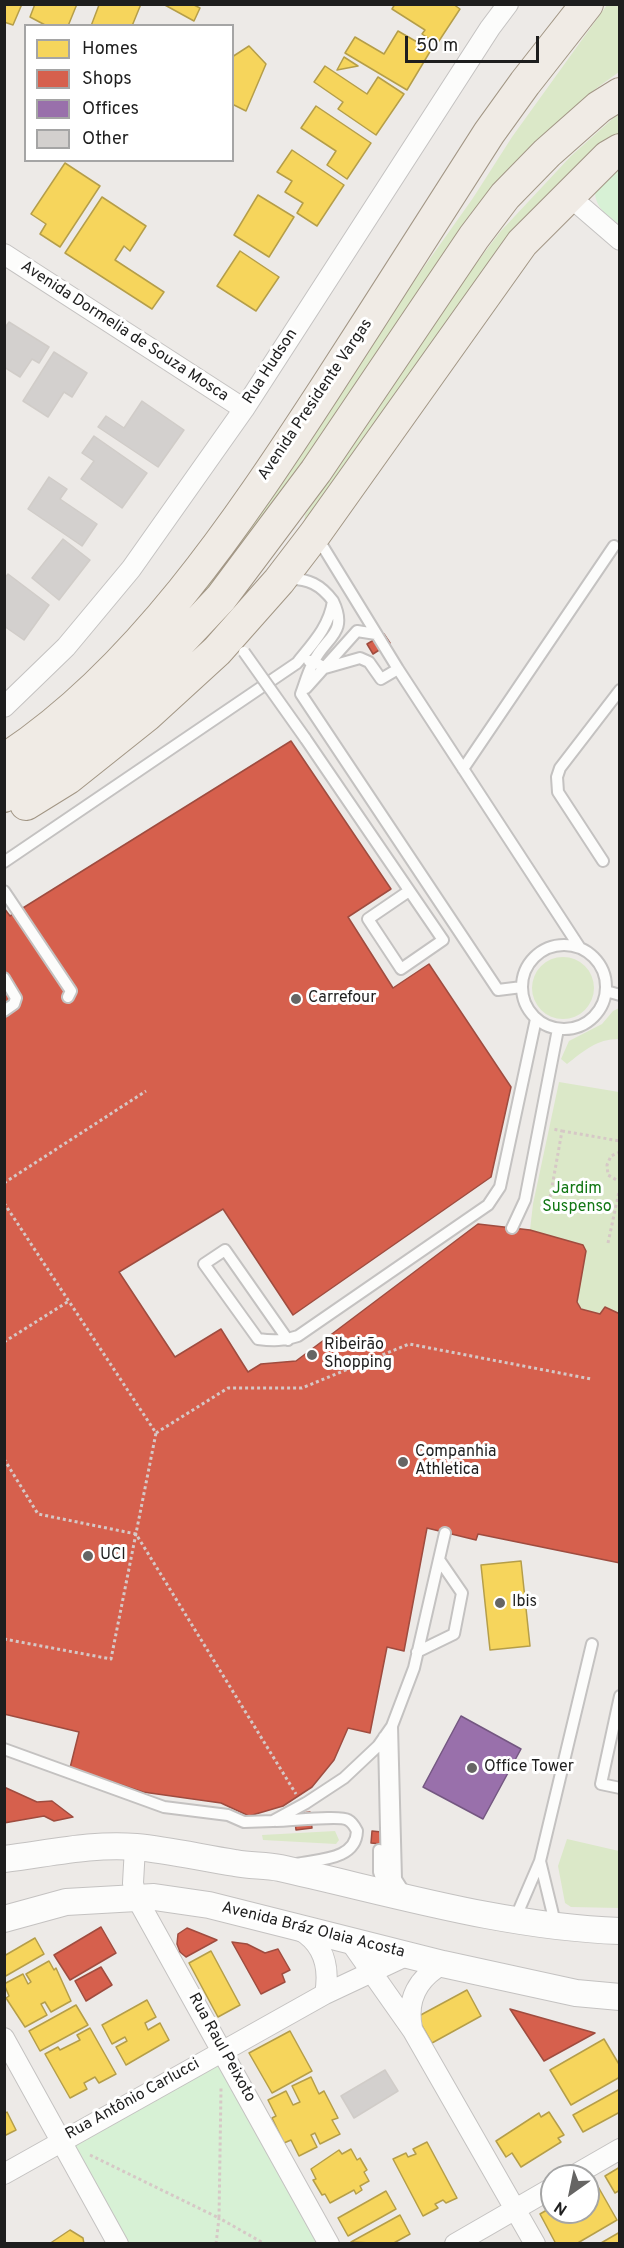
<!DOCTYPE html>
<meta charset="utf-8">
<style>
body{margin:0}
#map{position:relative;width:624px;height:2248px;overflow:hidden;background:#edeae7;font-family:Overpass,sans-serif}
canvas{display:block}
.frame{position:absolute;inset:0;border:6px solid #1e1e1e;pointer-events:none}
.legend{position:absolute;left:24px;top:24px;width:210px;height:138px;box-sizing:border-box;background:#fff;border:2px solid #a5a5a5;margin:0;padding:8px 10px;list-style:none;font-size:18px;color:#1e1e1e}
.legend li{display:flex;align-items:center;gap:12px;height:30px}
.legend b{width:30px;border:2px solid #a5a5a5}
.north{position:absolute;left:540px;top:2164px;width:60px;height:60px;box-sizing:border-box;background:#fff;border:2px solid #a5a5a5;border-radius:50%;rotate:213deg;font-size:16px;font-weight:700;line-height:24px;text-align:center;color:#1e1e1e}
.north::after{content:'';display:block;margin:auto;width:21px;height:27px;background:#666564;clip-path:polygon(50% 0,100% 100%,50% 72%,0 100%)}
.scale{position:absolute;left:405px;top:36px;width:134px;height:27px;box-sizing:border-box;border:3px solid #1e1e1e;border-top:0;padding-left:8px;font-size:18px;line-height:21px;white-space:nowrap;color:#1e1e1e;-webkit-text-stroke:4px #fff;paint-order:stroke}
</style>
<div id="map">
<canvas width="624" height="2248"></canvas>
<div class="frame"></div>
<ul class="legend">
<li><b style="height:16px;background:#f6d55c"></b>Homes</li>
<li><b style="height:16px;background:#d6604d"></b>Shops</li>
<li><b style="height:16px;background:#9970ab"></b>Offices</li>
<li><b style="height:16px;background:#d3d0ce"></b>Other</li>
</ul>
<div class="north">N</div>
<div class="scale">50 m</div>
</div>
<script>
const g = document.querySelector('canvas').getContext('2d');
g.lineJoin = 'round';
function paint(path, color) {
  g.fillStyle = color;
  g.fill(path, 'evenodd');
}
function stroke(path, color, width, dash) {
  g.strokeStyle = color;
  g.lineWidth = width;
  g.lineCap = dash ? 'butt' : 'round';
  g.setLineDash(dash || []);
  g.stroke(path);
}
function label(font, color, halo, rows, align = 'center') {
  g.font = font + ' Overpass,sans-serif';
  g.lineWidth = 6;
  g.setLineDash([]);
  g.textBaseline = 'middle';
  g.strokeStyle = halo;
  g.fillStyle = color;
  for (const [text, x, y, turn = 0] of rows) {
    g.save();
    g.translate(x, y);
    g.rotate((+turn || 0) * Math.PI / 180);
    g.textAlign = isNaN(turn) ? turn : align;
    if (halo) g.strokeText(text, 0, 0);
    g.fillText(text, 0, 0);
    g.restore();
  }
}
paint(new Path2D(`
 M607,5H619V72L594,90L541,138L350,397L201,606L5,786V777L34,756L192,604L287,476L407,291L473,198L512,137Z
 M619,113V138L304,524L305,515L443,307L500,232L571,156Z
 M532 988a31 31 0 1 1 62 0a31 31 0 1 1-62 0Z
 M619,1008V1039C596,1039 584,1051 567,1064L561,1059L569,1041L602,1024L613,1011Z
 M559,1082L619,1092V1314L605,1307L600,1314L581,1309L577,1302L586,1251L530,1230L533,1204Z
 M335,1831L339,1840L336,1844L263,1840L262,1835Z
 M567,1839L619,1851V1908L571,1907L565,1903L558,1866Z`), '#dbe8c8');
paint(new Path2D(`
 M619,166V224C607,215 595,208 595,191Z
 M221,2051L330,2243H118L61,2141Z`), '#d7f1d5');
const homes = new Path2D(`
 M4,4H22L13,25L4,22Z
 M35,4H77L68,26H47L30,17Z
 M97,4H141L132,26H91L99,5Z
 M163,4H192L200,8L194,21Z
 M395,4H453L460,9L437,44L422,34L425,30L392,9Z
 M398,31L431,50L407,90L345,53L355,37L384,54Z
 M249,46L266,64L246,111L232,104V57Z
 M344,57L358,66L337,70Z
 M325,66L367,94L378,77L404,94L376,135L338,109L343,102L314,82Z
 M316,106L371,143L347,179L327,165L336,151L301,128Z
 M292,150L344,185L317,226L297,213L303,203L285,192L292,181L277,172Z
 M65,163L100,186L60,247L40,234L46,224L31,214Z
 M258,195L294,217L269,257L234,235Z
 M102,197L146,226L130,251L124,246L115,260L164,292L152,309L65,253Z
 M240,251L279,277L256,311L217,286Z
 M521,1561L530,1646L490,1650L481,1565Z
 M35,1938L44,1954L4,1977V1956Z
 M211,1951L240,2005L218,2017L189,1963Z
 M49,1961L54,1970L56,1968L71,2001L51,2012L45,2002L41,2004L47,2015L25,2027L6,1998L9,1996L4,1984L23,1974L28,1984L31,1982L26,1974Z
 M467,1990L481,2016L432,2043L417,2017Z
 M147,2000L156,2017L145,2023L148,2030L160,2023L169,2040L126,2065L116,2047L127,2041L125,2037L112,2044L102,2025Z
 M76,2005L88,2025L40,2051L29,2031Z
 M90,2028L116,2074L99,2083L95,2077L84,2083L87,2089L70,2098L45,2054L58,2047L60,2050L80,2040L77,2035Z
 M290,2031L312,2071L272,2093L249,2053Z
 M604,2039L620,2066V2077L571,2105L550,2070Z
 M311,2077L319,2094L324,2091L338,2118L332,2120L340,2134L320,2144L315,2133L311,2135L317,2147L299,2156L291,2140L284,2143L272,2118L276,2116L268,2100L286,2091L293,2105L300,2102L292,2086Z
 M620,2089V2112L583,2132L573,2115Z
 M7,2112L16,2130L4,2136V2114Z
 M549,2112L564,2135L558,2138L561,2142L521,2167L512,2153L506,2157L496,2141L539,2113L541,2117Z
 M427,2142L457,2198L446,2203L443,2200L435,2204L438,2208L423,2216L393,2159L406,2153L408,2157L416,2154L413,2149Z
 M351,2149L357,2160L360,2158L367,2170L364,2172L369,2181L360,2186L362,2190L356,2194L354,2190L330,2203L325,2194L322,2195L313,2180L316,2179L311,2169L339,2150L342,2154Z
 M620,2167V2190L615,2193L605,2176Z
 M596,2183L617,2220L576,2244H556L540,2214L552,2207V2212H588V2187Z
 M386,2191L396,2209L348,2236L338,2218Z
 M400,2215L410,2234L392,2244L351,2242Z
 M70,2230L83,2238L84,2244H49Z
 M620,2232V2244L601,2243Z`);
paint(homes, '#f6d55c');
stroke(homes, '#b59e49', 1.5);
const shops = new Path2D(`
 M384,634L390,643L373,654L367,644Z
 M291,741L391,889L348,917L393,988L429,964L511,1087L491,1177L293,1315L223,1209L119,1272L175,1357L221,1329L248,1372L261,1364L296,1361L478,1224L530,1230L583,1245L586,1251L577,1302L581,1309L600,1314L605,1307L620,1314V1563L478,1534L476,1540L427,1528L404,1651L387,1647L370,1733L348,1728L334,1760L312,1787L283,1806L249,1816L221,1803L143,1792L70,1768L79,1732L4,1714V908L10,916Z
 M4,1787L37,1802L52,1801L73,1817L54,1821L44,1816L4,1823Z
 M310,1812L312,1828L296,1830L294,1814Z
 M372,1831L391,1833L390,1845L371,1843Z
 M101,1927L116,1953L70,1980L54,1955Z
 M187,1928L217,1940L186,1957L180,1952L177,1944L178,1934Z
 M232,1942L247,1944L265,1953L278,1949L290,1970L282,1974L285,1982L261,1994Z
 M101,1967L112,1985L86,2001L75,1981Z
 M510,2009L595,2033L544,2061Z`);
paint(shops, '#d6604d');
stroke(shops, '#9f4c3f', 1.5);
const offices = new Path2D(`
 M461,1716L521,1749L483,1819L423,1787Z`);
paint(offices, '#9970ab');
stroke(offices, '#745781', 1.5);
const building = new Path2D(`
 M9,322L49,347L39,363L32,359L20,377L4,367V329Z
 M54,352L87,373L72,397L64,392L48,417L23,401Z
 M142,401L184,430L158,467L98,427L106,416L124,428Z
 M94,436L147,473L122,508L81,479L94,461L82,453Z
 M49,477L67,489L60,499L97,524L82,546L28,509Z
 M63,539L90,560L59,600L32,578Z
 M8,574L49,605L24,640L4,626V579Z
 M385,2070L398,2091L354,2118L341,2096Z`);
paint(building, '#d3d0ce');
stroke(building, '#d0ccc8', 1.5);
const service = new Path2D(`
 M317,537L398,669L580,948
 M333,601C349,634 325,637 313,663C308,672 305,683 301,694L498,990L522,987
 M309,661H313L325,668L360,658L369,662L381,679L398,669
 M306,688L357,631L376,634
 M305,738L443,940L401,969L368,919L409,891
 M463,769L614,546
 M603,861L558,792L557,777L560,768L620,690
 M4,862L297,663C313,643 329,627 333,601C321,585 308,578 288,579
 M4,891L71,991L68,997
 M522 987a42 42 0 1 1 84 0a42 42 0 1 1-84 0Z
 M4,978L16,998L14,1004L4,1011
 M606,991L620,995
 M512,1228L525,1200L558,1029
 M288,1340L225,1250L204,1264L258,1339C273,1341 284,1341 298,1336L488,1205L500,1187L536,1019
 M417,1652L454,1634L462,1593L440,1561
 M620,1696L601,1784L620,1788
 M392,1726L396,1879L403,1890L408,1893
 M384,1737L387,1875L395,1890
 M4,1749L164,1807L228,1815L244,1822L273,1821L306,1803L344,1778L378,1746L392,1726L414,1668L445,1533
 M276,1821C290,1821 340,1815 348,1820C352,1822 355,1827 357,1831C356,1860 319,1859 296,1864
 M379,1850V1872L384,1887
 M540,1861L592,1644
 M515,1919L540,1861L556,1927`);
const minor = new Path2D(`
 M569,196L620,240
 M4,254L244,409
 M4,707L66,647L131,569L244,409L490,28L508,4
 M135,1847L133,1883L136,1897L329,2244
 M300,1930C324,1944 330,1967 325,1994
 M349,1940L413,2031L535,2244
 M412,2028C406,1999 418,1978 443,1964
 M4,2038L118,2244
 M4,2174L325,1994L408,1955
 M573,2176L620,2149
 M455,2244L552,2188`);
const tertiary = new Path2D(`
 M4,1859C47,1854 93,1843 136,1847C169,1850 202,1858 235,1863C250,1866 265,1865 280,1868C392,1893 504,1927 620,1931
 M4,1919L66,1902L154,1897L209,1905L443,1964L576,1993L620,1997`);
const primary = new Path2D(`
 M4,760C138,673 239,521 325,389C380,304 434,219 489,133L525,83L587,4
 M4,796L35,775L126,699L221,598L316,471L474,237L505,196L547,153L599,107L620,94
 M26,804L68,778L147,715L217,651L279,581L315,534L522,243L608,157L620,150`);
stroke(service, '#c4c2c1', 14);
stroke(minor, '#c4c2c1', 22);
stroke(tertiary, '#c4c2c1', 28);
stroke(primary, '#a29685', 34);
stroke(new Path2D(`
 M562,1131L620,1141
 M620,1152L611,1156L607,1165L608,1175L620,1182
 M4,1183L146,1091
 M4,1203L156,1433L111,1659L4,1639
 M548,1209L562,1131L553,1129
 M608,1243L620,1187
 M4,1342L69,1301
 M156,1433L228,1388H302L409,1344L591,1379
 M4,1459L38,1514L136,1534L296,1794
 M90,2155L219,2218L221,2088
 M216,2244L219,2218L265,2244`), '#d6c8c6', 3, [3, 3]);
stroke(service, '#fcfcfb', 10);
stroke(minor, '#fcfcfb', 20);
stroke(tertiary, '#fcfcfb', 26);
stroke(primary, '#f0ebe5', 32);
const serviceBridge = new Path2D(`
 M244,652L305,738`);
stroke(serviceBridge, '#c4c2c1', 14, []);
stroke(serviceBridge, '#fcfcfb', 10);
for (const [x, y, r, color] of [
 [296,999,6,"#666564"],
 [312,1355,6,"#666564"],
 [403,1462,6,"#666564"],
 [88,1556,6,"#666564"],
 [500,1603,6,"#666564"],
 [472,1768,6,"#666564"]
]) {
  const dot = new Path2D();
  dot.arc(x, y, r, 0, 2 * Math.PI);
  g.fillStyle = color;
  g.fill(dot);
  stroke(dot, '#fff', 2);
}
label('16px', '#1e1e1e', '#fff', [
 ["Avenida Dormelia de Souza Mosca",124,332,33],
 ["Rua Hudson",271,367,-57],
 ["Avenida Presidente Vargas",316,400,-56],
 ["Avenida Bráz Olaia Acosta",313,1931,14],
 ["Rua Raul Peixoto",221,2048,61],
 ["Rua Antônio Carlucci",133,2100,-29]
]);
label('16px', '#1e1e1e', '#fff', [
 ["Carrefour",308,999],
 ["Ribeirão",324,1346],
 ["Shopping",324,1364],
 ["Companhia",415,1453],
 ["Athletica",415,1471],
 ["UCI",100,1556],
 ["Ibis",512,1603],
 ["Office Tower",484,1768]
], 'left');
label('16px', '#127714', '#fff', [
 ["Jardim",577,1190],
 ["Suspenso",577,1208]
]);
</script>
